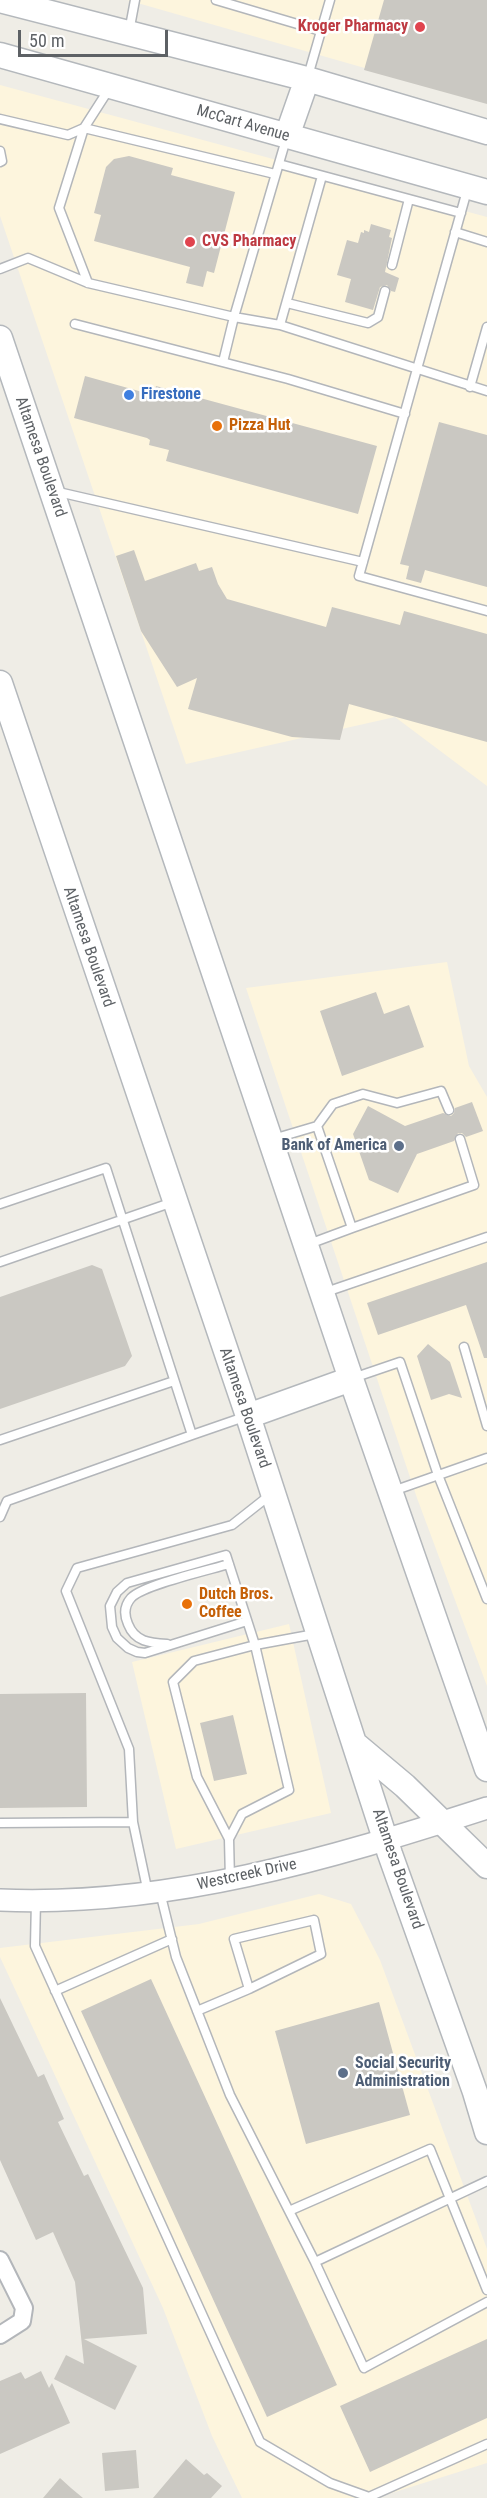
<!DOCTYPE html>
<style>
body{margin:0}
#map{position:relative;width:487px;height:2498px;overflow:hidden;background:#efede6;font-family:"Roboto Condensed",sans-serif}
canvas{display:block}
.scale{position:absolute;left:18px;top:30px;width:150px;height:27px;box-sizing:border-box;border:3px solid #5d6165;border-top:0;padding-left:8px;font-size:18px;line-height:21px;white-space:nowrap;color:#5d6165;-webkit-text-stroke:4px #fff;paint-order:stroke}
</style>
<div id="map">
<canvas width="487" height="2498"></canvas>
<div class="scale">50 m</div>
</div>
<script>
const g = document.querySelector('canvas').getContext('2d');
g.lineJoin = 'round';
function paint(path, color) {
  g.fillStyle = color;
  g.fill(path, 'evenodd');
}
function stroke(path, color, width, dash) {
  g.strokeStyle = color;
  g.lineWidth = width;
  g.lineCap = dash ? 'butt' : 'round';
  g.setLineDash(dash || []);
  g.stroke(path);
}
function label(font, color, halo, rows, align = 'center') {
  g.font = font + ' "Roboto Condensed",sans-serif';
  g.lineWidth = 5;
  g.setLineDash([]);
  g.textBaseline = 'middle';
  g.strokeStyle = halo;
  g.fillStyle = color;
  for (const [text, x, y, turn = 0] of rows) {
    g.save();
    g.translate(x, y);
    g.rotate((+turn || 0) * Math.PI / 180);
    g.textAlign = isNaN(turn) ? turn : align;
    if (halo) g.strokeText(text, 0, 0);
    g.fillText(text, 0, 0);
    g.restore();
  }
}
paint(new Path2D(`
 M127,0H487V103Z
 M0,85L487,217V786L395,717L186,764L0,216Z
 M447,962L469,1066L487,1097V1686L417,1498L246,988Z
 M289,1624L331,1813L176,1849L132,1662Z
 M319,1894L351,1904L380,1960L487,2249V2463L376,2498H242L212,2436L163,2308L0,1957V1948L199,1924Z`), '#fdf5dd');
paint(new Path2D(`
 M384,0H487V104L364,70Z
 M129,156L173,168L171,175L235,192L214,273L207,271L203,287L186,283L190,267L94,241L101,215L94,213L106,167L114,159Z
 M371,224L391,230L389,237L392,238L385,272L399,278L395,292L391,291L387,285L380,287L373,310L345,302L351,279L337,275L347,240L358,243L361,232L364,233V230L369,232Z
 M85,376L153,395L156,386L377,446L358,514L166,461L169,450L149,445L150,440L147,438L74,418Z
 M439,422L487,435V587L425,570L421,583L406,579L409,566L400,564Z
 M134,550L145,581L196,563L199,571L212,567L218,584L227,599L326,627L332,607L400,625L404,611L487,634V742L349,704L340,740L292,737L188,709L197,678L177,687L141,631L116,556Z
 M376,992L384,1014L409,1005L424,1047L342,1076L320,1011Z
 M472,1102L483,1131L466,1137L462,1133H458L454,1141L417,1154L398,1193L369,1180L353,1134L368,1106L405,1126L443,1113L451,1116L454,1113L455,1108Z
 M487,1262V1358H484L466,1305L378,1335L367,1303Z
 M92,1265L102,1269L132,1356L125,1366L0,1409V1297Z
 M428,1344L450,1362L462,1398L449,1394L431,1400L417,1356Z
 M86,1693L87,1807L0,1808V1694Z
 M233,1715L247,1774L214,1781L200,1723Z
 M151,1979L337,2385L267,2417L81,2011Z
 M0,1998L38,2077L44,2074L64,2119L58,2122L84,2176L88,2174L143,2288L147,2334L84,2339L137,2366L115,2410L54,2379L66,2355L84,2364L75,2282L53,2232L36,2240L0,2160Z
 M379,2002L410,2115L306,2144L275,2031Z
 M487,2339V2418L370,2472L340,2406Z
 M41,2371L49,2388L52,2383L70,2423L0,2454V2381L21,2372L25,2379Z
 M136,2450L139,2488L105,2491L102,2453Z
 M186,2459L204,2475L207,2473L222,2486L211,2498H153Z
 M60,2478L71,2488L83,2498H43Z`), '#cac8c2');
const service = new Path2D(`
 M216,0L321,31
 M129,32L135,0
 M308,76L330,0
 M109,89L84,128L275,174
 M0,119L68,135L84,128
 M84,128L59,208L88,283
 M287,136L234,317L280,325L487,391
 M0,151L2,161L0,162
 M279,164L461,213
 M468,187L359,576L487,611
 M455,232L487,242
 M392,265L409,199
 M0,269L28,258L88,283L234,317L223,362
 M287,303L368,323L378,317L385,291
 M75,324L288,379L405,414
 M280,325L322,176
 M470,387L487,327
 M54,491L363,562
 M317,1126L333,1104L363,1094L397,1103L441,1091L449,1110
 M273,1139L317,1126L352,1228L309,1244
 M0,1204L106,1168L192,1435L247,1416
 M352,1228L474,1185L460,1139
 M0,1262L173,1202
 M323,1293L487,1237
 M464,1347L487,1426
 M353,1378L400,1362L438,1475L487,1599
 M0,1440L174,1381
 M393,1491L487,1458
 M0,1517L7,1501L192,1435
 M167,1644C150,1643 135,1642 128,1624C124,1615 124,1606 131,1598C143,1585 209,1570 229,1564
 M0,1823L133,1822
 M229,1839L242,1814L289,1790L255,1645L226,1555L127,1583L117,1592L110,1606L112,1627L117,1638L128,1648L137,1652L145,1653L247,1621
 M230,1880L229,1839L197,1777L173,1682L194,1661L255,1645L315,1634
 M160,1892L176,1957L230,2095L315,2262
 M148,1893L133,1822L129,1749L66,1591L77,1568L232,1525L270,1495
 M36,1900L35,1946L260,2442L330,2483L369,2497L487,2444
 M55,1991L172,1939
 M197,2011L249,1989L321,1954L314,1920L234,1939L249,1989
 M487,2181L315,2262L364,2368L487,2302
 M289,2211L430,2149L487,2290`);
const minor = new Path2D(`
 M0,2260L24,2308L22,2321L0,2335`);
const tertiary = new Path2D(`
 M0,1900C168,1907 329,1859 487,1808`);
const secondary = new Path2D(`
 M0,0L307,79L487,132
 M0,55L487,192
 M287,136L307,79
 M0,338L351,1379L487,1769
 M0,683L248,1416L390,1854L475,2092L487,2132
 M248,1416L351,1379
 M355,1744L405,1786L487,1866`);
stroke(service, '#b3b6ba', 11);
stroke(minor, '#b3b6ba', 20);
stroke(tertiary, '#b3b6ba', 24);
stroke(secondary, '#b4b8bc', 27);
stroke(service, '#fff', 8);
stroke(minor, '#fff', 16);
stroke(tertiary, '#fff', 21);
stroke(secondary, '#fff', 24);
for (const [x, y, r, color] of [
 [420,27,6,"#e0444e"],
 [190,242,6,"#e0444e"],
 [129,395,6,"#3f7fe0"],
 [217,426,6,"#e8710a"],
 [399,1146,6,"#5c6f8a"],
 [187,1604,6,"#e8710a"],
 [343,2073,6,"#5c6f8a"]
]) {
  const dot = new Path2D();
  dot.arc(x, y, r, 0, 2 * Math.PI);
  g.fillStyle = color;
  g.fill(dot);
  stroke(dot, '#fff', 2);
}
label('bold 16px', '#be3a42', '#fff', [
 ["Kroger Pharmacy",408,27],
 ["CVS Pharmacy",202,242,"left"]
], 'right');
label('16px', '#5d6165', '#fff', [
 ["McCart Avenue",243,124,16],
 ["Altamesa Boulevard",40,457,71],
 ["Altamesa Boulevard",88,947,71],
 ["Altamesa Boulevard",244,1408,71],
 ["Altamesa Boulevard",397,1869,71],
 ["Westcreek Drive",247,1875,-12]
]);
label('bold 16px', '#366cbe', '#fff', [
 ["Firestone",141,395]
], 'left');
label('bold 16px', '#c56008', '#fff', [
 ["Pizza Hut",229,426],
 ["Dutch Bros.",199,1595],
 ["Coffee",199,1613]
], 'left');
label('bold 16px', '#4e5e75', '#fff', [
 ["Bank of America",387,1146],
 ["Social Security",355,2064,"left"],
 ["Administration",355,2082,"left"]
], 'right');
</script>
